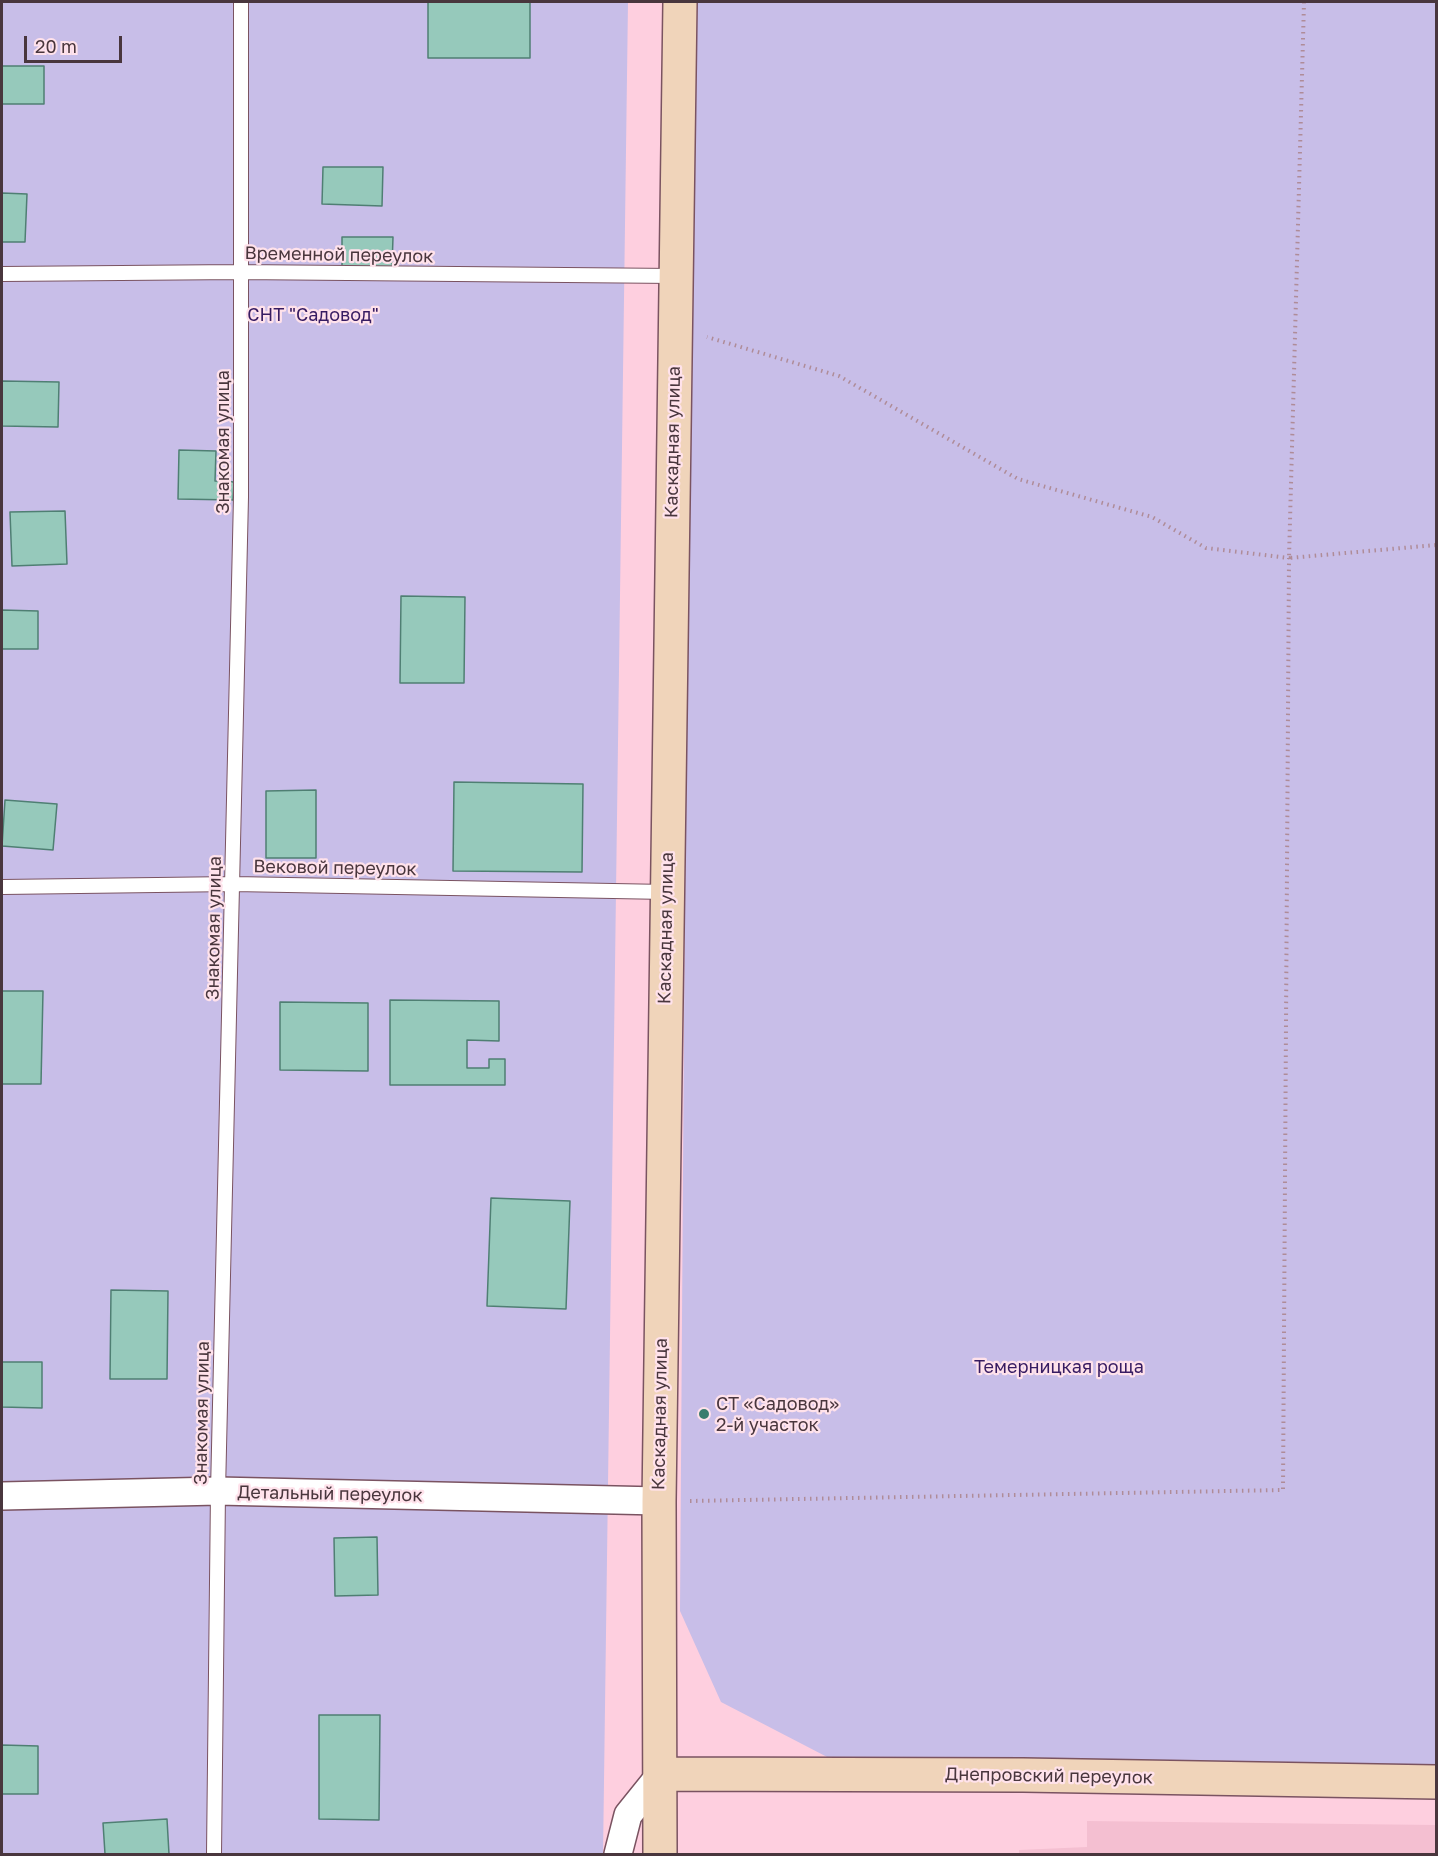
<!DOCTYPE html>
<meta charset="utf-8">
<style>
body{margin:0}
#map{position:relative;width:1438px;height:1856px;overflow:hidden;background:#fecfdf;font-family:"Golos Text",sans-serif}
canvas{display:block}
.frame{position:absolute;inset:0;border:3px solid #49363d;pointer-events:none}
.scale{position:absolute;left:24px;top:36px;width:98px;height:27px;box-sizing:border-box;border:3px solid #49363d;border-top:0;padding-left:8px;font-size:18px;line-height:21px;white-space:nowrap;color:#49363d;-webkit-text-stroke:4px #ffe2eb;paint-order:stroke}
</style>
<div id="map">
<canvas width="1438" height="1856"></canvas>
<div class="frame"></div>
<div class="scale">20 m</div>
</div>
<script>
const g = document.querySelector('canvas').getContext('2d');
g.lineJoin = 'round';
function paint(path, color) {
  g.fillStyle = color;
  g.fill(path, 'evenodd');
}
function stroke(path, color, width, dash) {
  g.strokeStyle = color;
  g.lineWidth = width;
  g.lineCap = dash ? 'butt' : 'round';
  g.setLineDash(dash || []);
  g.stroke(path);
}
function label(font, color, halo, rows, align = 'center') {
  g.font = font + ' "Golos Text",sans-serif';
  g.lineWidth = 4.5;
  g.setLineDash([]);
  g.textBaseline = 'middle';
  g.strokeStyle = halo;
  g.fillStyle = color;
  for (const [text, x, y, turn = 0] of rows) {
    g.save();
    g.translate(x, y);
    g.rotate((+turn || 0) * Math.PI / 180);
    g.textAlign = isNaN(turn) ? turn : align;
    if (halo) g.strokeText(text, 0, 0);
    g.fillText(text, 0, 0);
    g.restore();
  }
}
paint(new Path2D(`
 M1087,1821L1436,1825V1854H1019V1850L1087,1847Z`), '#f4bfd1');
paint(new Path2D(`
 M2,2H628L603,1854H2Z
 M691,2H1436V1766L831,1759L721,1702L680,1611Z`), '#c8bee8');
const building = new Path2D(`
 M428,2H530V58H428Z
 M2,66H44V104H2Z
 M323,167H383L382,206L322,204Z
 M2,193L27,194L25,242H2Z
 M342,237H393L392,267H342Z
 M2,381L59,382L58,427L2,426Z
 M179,450L216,451L215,481L234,482L233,500L178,499Z
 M65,511L67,564L12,566L10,512Z
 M401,596L465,597L464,683H400Z
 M2,610L38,611V649H2Z
 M454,782L583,784L582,872L453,871Z
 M316,790V858H266V791Z
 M5,800L57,804L53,850L2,846Z
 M2,991H43L41,1084H2Z
 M390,1000L499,1001V1041L467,1040V1068H489V1059H505V1085H390Z
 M280,1002L368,1003V1071L280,1070Z
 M491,1198L570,1201L566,1309L487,1306Z
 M111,1290L168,1291L167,1379H110Z
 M2,1362H42V1408L2,1407Z
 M377,1537L378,1595L335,1596L334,1538Z
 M319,1715H380L379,1820L319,1819Z
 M2,1745L38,1746V1794H2Z
 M167,1819L169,1854H105L103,1823Z`);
paint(building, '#96c9bb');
stroke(building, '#4f7f73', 1.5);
const lane = new Path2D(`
 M2,274L239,272L675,276
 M2,887L234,884L667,892
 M214,1854L218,1491L241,497V2`);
const street = new Path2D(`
 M2,1496L218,1491L659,1501
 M618,1854L628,1815L661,1774`);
const secondary = new Path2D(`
 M661,1774L1023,1775L1436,1782
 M660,1854L659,1501L680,2`);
stroke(lane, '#7a5361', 16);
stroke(street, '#7a5361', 30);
stroke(secondary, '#7a5361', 36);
stroke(new Path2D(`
 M1304,2L1289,558L1436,545
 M690,1501L1283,1490L1289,558L1206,548L1152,517L1018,479L839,376L707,337`), '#af8c98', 4, [1.5, 4.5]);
stroke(lane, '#fff', 14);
stroke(street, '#fff', 27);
stroke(secondary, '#f0d4ba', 33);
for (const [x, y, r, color] of [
 [704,1414,6,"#3b7d6e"]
]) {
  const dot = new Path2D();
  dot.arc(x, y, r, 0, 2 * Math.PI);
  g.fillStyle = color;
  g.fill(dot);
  stroke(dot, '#ffe2eb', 2);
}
label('18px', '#49363d', '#ffe2eb', [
 ["Временной переулок",339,255,1],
 ["Знакомая улица",223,442,-90],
 ["Каскадная улица",673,442,-89],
 ["Вековой переулок",335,868,1],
 ["Знакомая улица",214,928,-89],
 ["Каскадная улица",666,928,-89],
 ["Знакомая улица",202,1413,-89],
 ["Каскадная улица",660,1414,-89],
 ["Детальный переулок",330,1494,1],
 ["Днепровский переулок",1049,1776,1]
]);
label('18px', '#371c62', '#ffe2eb', [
 ["СНТ \"Садовод\"",313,315],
 ["Темерницкая роща",1059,1367]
]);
label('18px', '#49363d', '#ffe2eb', [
 ["СТ «Садовод»",716,1404],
 ["2-й участок",716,1425]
], 'left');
</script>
